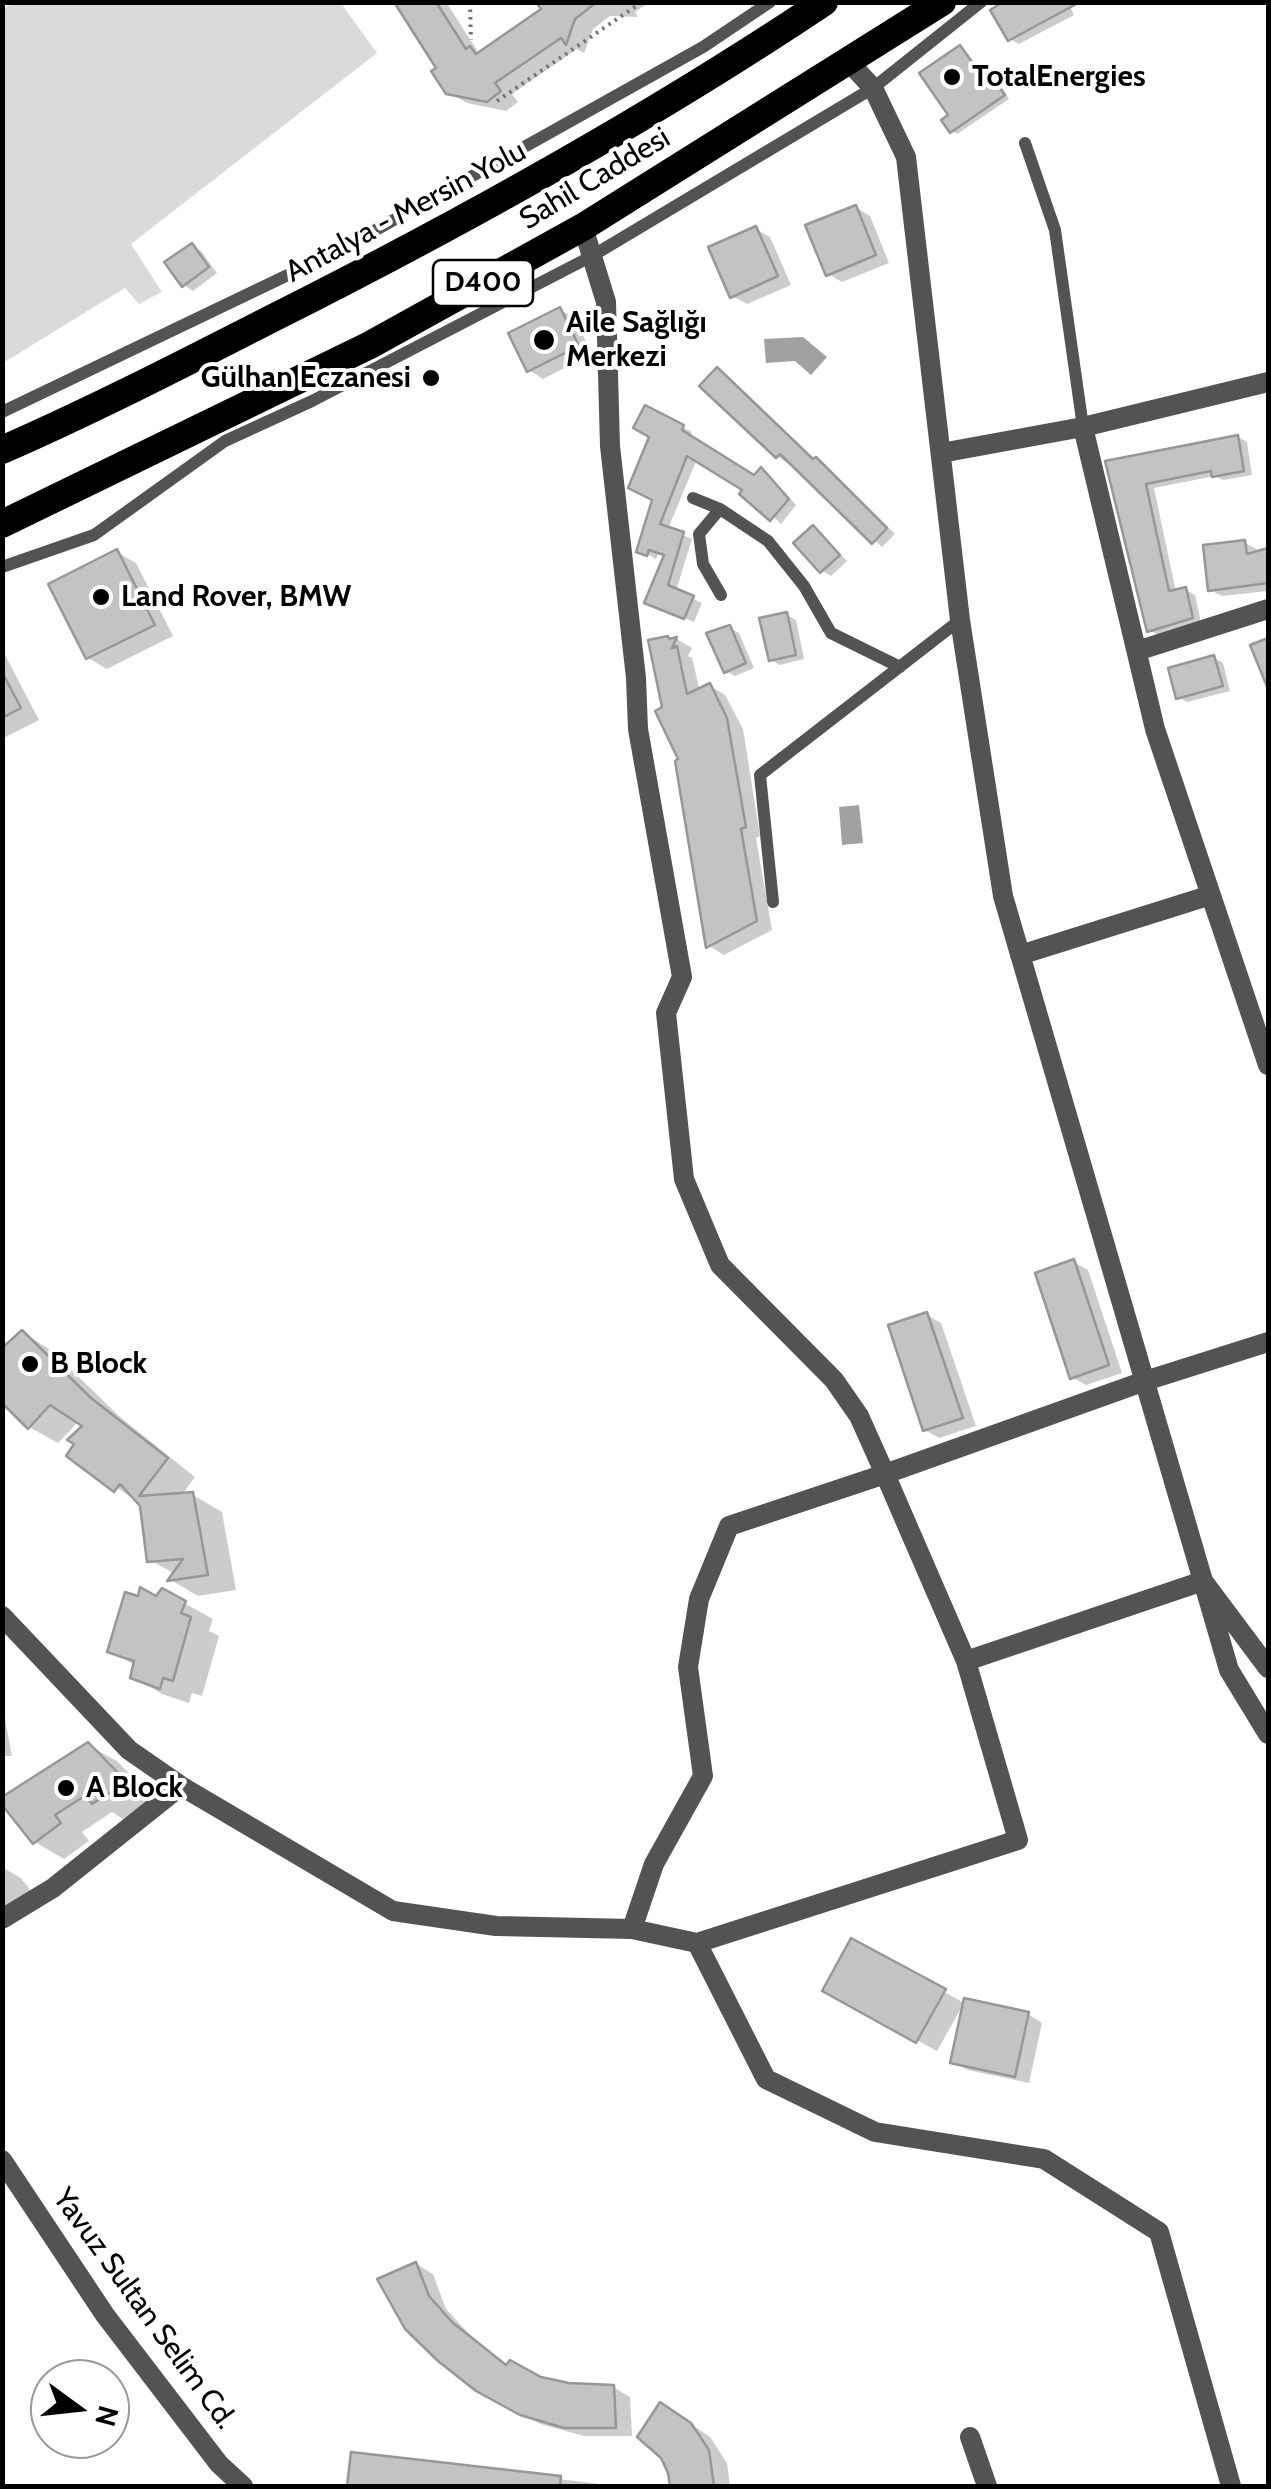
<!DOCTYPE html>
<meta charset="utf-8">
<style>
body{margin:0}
#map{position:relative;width:1271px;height:2489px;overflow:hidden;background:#fff;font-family:Cabin,sans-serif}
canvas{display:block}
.frame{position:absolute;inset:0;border:5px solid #000;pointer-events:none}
.north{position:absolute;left:30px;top:2359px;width:100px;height:100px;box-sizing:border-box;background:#fff;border:2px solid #999;border-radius:50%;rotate:105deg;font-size:28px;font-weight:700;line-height:40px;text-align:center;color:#000}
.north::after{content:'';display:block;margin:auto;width:35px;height:45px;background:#000;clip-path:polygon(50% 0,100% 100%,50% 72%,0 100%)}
</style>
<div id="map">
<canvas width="1271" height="2489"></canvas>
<div class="frame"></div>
<div class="north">N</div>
</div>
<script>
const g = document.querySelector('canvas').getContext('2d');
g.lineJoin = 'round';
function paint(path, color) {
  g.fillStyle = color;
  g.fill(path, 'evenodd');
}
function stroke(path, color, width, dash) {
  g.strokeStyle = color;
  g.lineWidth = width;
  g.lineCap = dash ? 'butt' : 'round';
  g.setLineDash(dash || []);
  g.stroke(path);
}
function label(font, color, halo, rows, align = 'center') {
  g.font = font + ' Cabin,sans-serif';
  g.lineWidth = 8;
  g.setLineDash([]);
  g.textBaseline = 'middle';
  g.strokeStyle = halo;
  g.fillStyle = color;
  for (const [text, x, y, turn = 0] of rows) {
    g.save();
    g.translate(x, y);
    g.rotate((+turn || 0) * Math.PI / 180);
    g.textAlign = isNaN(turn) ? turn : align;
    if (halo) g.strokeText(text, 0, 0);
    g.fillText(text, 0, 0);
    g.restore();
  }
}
paint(new Path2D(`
 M13,3H341L377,53L131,244L162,292L139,304L125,288L3,363L2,10Z`), '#dadada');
paint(new Path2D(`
 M803,337L827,357L811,375L795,361L766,363L764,339Z
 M859,805L863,843L842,845L839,807Z`), '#a1a1a1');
paint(new Path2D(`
 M397,2H446L480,55L544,10L543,2H650L635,12L638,17L610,16L593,29L584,53L577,49L512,94L518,102L506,111L467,103L448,92L440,69Z
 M1068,2L1074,15L1019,44L1010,39Z
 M960,48L992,89L997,85L1002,88L1009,99L957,134L952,131V116Z
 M855,207L870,216L889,263L842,282L828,274Z
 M756,229L770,237L791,285L747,304L732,296Z
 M192,246L201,251L217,273L193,291L184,285Z
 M560,310L575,318L592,354L543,379L529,370Z
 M717,371L815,461L825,465L895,534L882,547L789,459L786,462L777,456Z
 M646,408L692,432L689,437L755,478L761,471L770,476L796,505L781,524L745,490L697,459L668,529L692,539L676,591L702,603L694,622L656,607L666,556L659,553L656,559L639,549L655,499L652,436Z
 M1238,437L1247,442L1252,475L1223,480L1215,476L1154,488L1176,592L1186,590L1195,595L1201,623L1158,635L1149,630L1108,463Z
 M813,528L847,561L831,576L822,571Z
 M1245,543L1257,549V554L1268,550V591L1222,596L1210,590Z
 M116,552L136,563L173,636L107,669L88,658Z
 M787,615L796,620L804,659L780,665L771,660Z
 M730,628L739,633L754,668L735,676L726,671Z
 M677,639L692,648L688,656L692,658L700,691L710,686L725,695L743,729L760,836L756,838L772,930L724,955L709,946L682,760L665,708L671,641Z
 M2,649L39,720L2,739Z
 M1214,658L1223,663L1230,691L1187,702L1178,697Z
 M1074,1262L1088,1270L1122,1373L1086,1385L1072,1377Z
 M927,1315L941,1323L976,1426L939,1438L925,1430Z
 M22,1333L51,1350L120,1417L195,1477L181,1496L193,1495L222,1512L236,1590L198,1596L171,1580L175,1574L150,1560L142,1505L70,1455L86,1425L79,1421L58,1443L29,1427Z
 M157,1599L184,1603L213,1619L209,1631L219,1636L202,1696L192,1693L189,1703L162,1694L133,1677L136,1666L110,1651Z
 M2,1703L12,1756H2Z
 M88,1745L117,1761L154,1799L123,1819L112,1812L82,1832L89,1841L64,1859L35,1842Z
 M2,1867L21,1878L37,1899L2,1924Z
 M852,1941L964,2003L937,2051L825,1990Z
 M1028,2014L1042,2023L1029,2083L968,2070L953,2062Z
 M416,2264L433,2274L446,2309L469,2334L508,2366L540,2379L568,2386L613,2387L630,2397L632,2436H584L540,2424L478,2389L407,2327Z
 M679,2416L710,2437L727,2463L730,2486H672L671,2472Z
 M353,2454L616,2486H618H349Z`), '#0003');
const building = new Path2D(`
 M394,2H436L466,49L470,46L476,54L541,9L536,2H597L575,19L566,45L561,38L495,83L501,91L487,102L446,94L431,71L436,68Z
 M1003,2H1080L1008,41L990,10Z
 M960,45L990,87L996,82L1005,95L950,133L941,120L948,115L919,73Z
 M856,205L876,255L826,276L805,225Z
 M756,226L778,276L730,298L708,247Z
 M192,243L209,267L182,287L164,262Z
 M560,307L579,346L527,372L508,333Z
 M717,367L813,459L816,457L887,528L872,544L780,454L776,458L699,386Z
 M645,405L684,425L682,430L754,475L761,467L789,499L770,521L739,494L742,490L687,456L660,524L684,532L668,585L694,596L684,619L644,603L664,555L649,550L647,556L636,552L652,500L628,488L649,437L633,428Z
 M1238,435L1244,471L1212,477L1211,471L1146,484L1169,591L1186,587L1193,618L1147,632L1105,461Z
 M813,525L840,555L820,573L793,543Z
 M1245,540L1247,554L1268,548V583L1208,591L1203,545Z
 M117,549L155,625L86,659L48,584Z
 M787,612L796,655L769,661L759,618Z
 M730,625L746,663L724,673L706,633Z
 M668,636L669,639L677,637L672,648L677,646L687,694L710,683L727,718L746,827L741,829L757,921L706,948L675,761L678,759L655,711L662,707L648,640Z
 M1268,638V689L1250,645Z
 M1214,655L1223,686L1176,699L1168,668Z
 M2,672L21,708L2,718Z
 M1074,1259L1109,1365L1070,1379L1035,1273Z
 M927,1312L963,1418L923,1431L888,1325Z
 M22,1330L91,1398L168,1458L139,1496L193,1492L208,1575L167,1581L183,1559L147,1562L140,1506L120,1484L114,1492L66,1456L74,1444L67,1440L82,1426L50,1405L28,1429L2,1403V1348Z
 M140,1587L156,1596L162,1588L186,1601L181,1613L191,1617L173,1681L163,1678L160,1689L130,1678L134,1661L107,1652L125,1592L138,1596Z
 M88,1742L127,1782L92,1804L86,1795L55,1815L61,1823L33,1844L2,1805V1797Z
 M851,1938L946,1989L916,2043L822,1991Z
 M964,1998L1029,2012L1015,2077L950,2063Z
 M416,2262L429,2296L452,2322L506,2365L510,2360L541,2377L569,2383L614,2385L616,2428H564L520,2415L476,2391L438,2361L405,2329L377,2279Z
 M660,2402L691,2423L709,2450L714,2486H670L668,2473L661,2458L637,2437Z
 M351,2452L561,2476L560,2486H347Z`);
paint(building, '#c3c3c3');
stroke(building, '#979797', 2.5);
stroke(new Path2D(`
 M470,2L471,40
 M497,101L642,2`), '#757575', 4, [2.5, 5]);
stroke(new Path2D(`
 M1025,143L1055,230L1083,427
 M2,412L340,250L703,47L770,2
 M693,498L720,509L768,541L804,586L831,633L900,667
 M720,509L699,534L703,564L721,595
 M2,567L94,535L225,441L312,401L592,256L873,88L981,2
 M773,902L760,775L960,620`), '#535353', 12);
stroke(new Path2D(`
 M848,61L873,88L906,157L960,620L1003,896L1229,1670L1268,1734
 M583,227L606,302L610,446L636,678L638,729L682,977L666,1013L684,1179L720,1265L834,1380L859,1416L885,1474L729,1526L699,1599L688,1667L703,1776L654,1864L632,1929
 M1083,427L1155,729L1268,1065
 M941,453L1083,427L1268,382
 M1137,651L1268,609
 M1020,955L1211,895
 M2,1616L129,1750L181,1786L393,1911L496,1926L632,1929L697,1943L1018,1840L966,1661L1203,1581L1268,1668
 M966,1661L885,1474L1145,1381L1268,1342
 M2,1919L53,1888L181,1786
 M697,1943L766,2079L875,2132L1044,2159L1159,2232L1231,2486
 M2,2160L105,2315L219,2464L243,2486
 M970,2437L987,2486`), '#535353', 20);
stroke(new Path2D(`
 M2,450C93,410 181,365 269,320C460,224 646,121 824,2
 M2,524L370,345L583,227L942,2`), '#000', 28);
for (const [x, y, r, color] of [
 [952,77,10,"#000"],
 [544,340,12,"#000"],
 [431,378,10,"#000"],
 [101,597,10,"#000"],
 [30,1364,10,"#000"],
 [66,1788,10,"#000"]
]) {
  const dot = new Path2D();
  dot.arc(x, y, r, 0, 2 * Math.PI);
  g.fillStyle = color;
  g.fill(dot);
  stroke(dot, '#fff', 4);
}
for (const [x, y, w] of [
 [483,283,100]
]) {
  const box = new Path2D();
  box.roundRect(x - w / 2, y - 23, w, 46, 8);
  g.fillStyle = '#fff';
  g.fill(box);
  stroke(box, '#000', 2.5);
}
label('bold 28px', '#000', null, [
 ["D400",483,283]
]);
label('bold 30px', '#000', '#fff', [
 ["TotalEnergies",972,77],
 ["Aile Sağlığı",566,323],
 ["Merkezi",566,357],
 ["Gülhan Eczanesi",411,378,"right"],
 ["Land Rover, BMW",121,597],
 ["B Block",50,1364],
 ["A Block",86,1788]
], 'left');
label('30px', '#000', '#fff', [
 ["Sahil Caddesi",595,179,-31],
 ["Antalya - Mersin Yolu",406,212,-28],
 ["Yavuz Sultan Selim Cd.",144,2309,54]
]);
</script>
